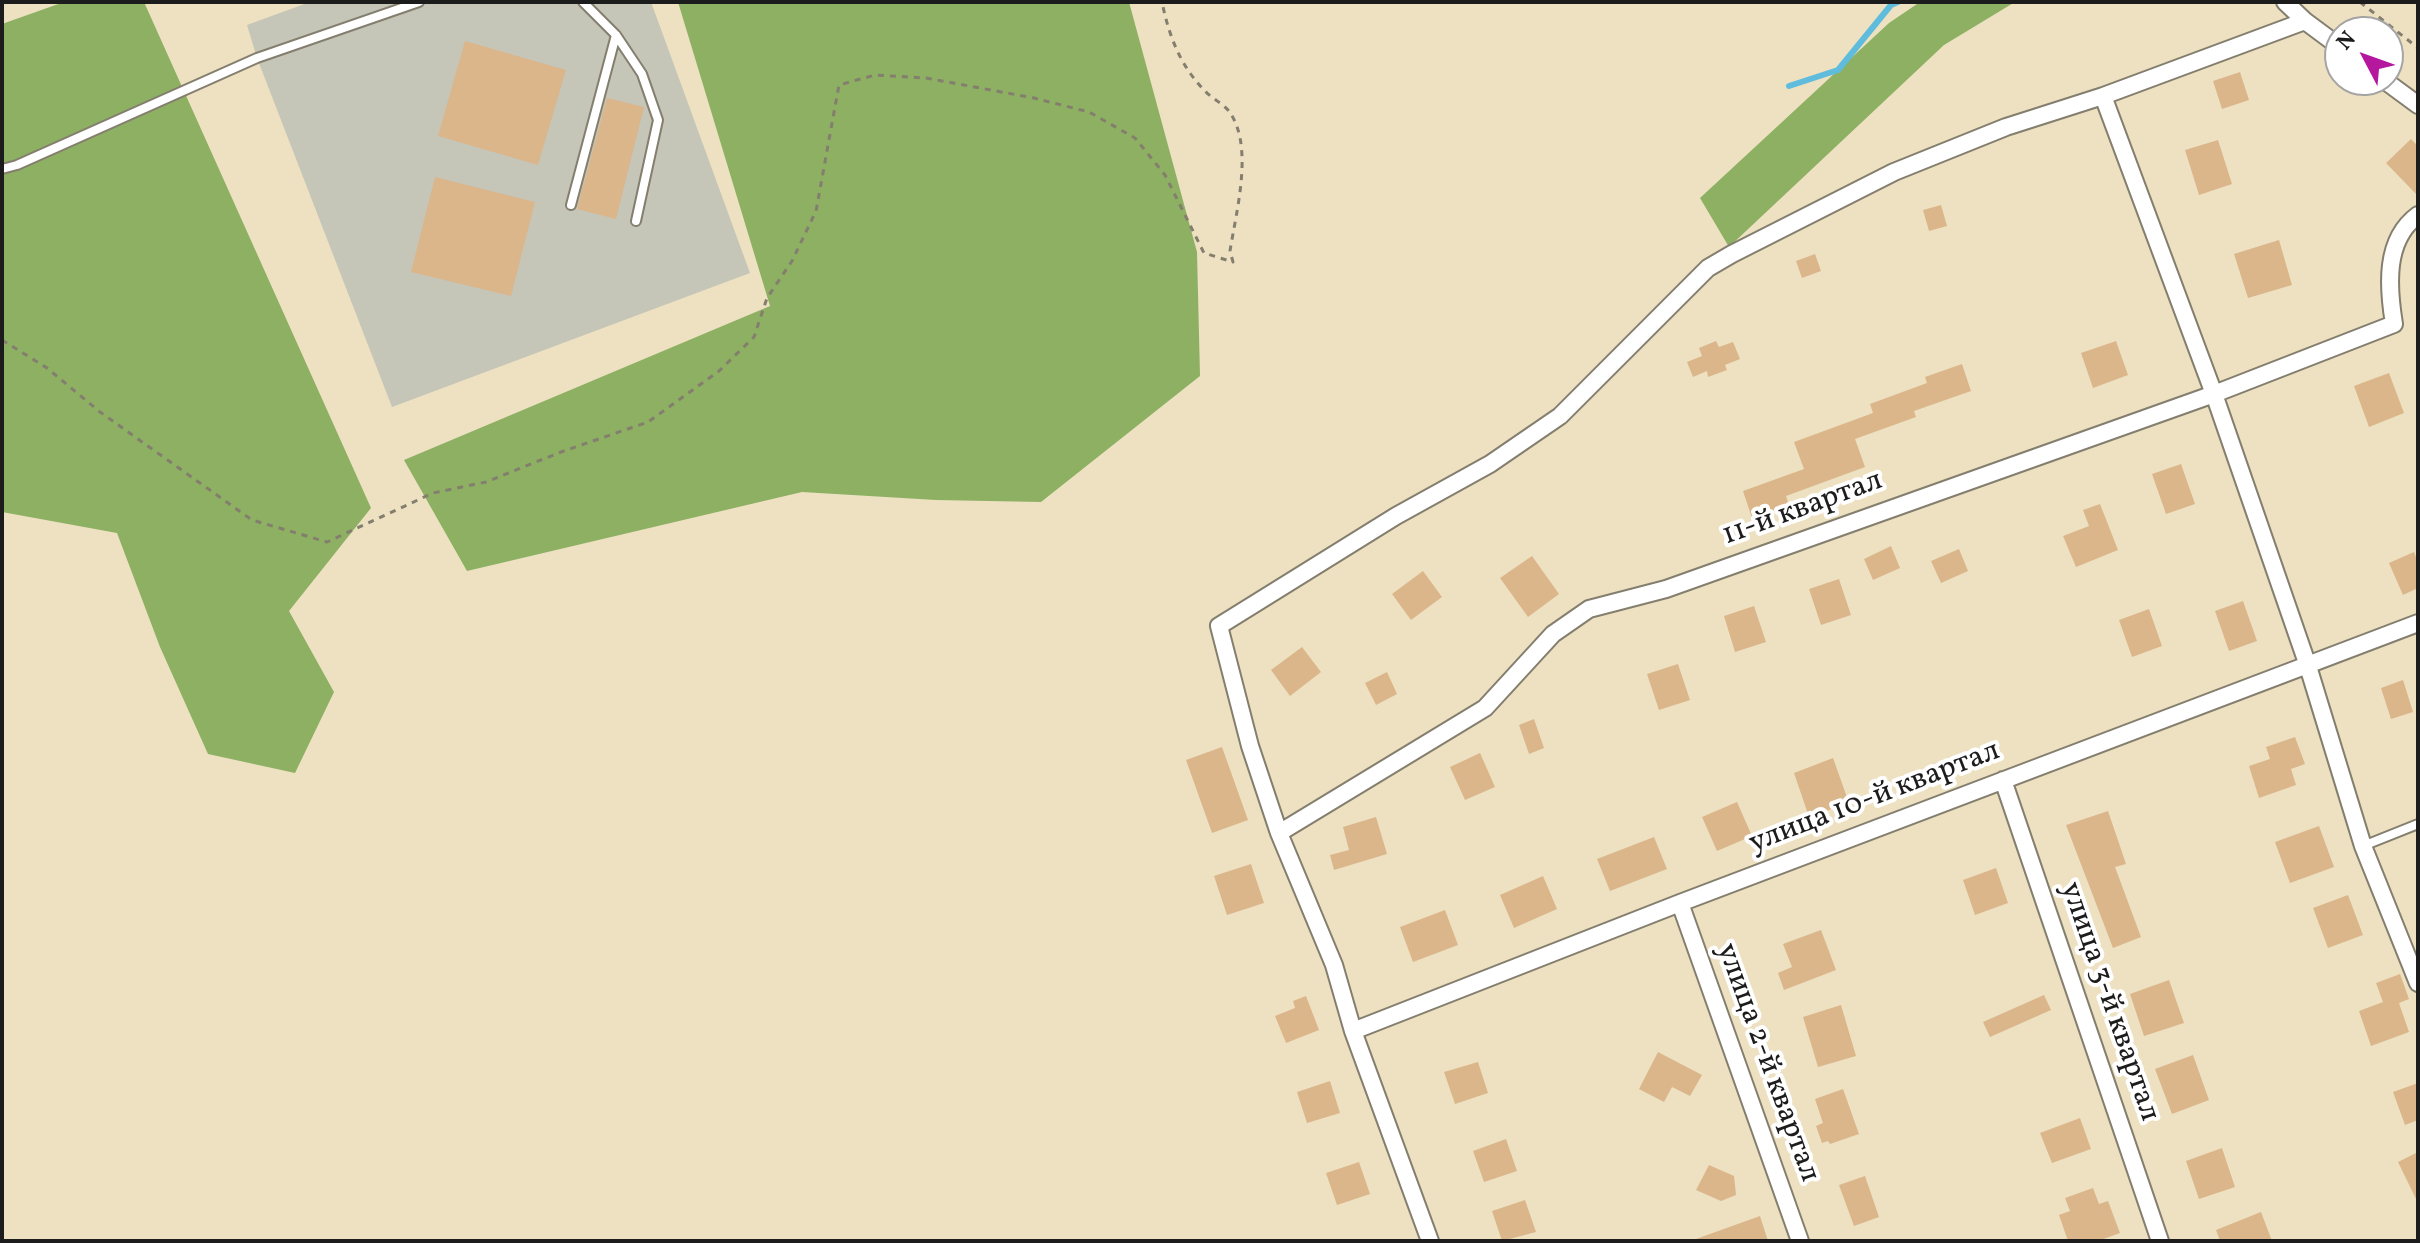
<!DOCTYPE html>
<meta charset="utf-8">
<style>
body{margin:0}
#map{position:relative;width:2420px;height:1243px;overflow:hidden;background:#ede1c1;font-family:Vollkorn,serif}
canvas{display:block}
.frame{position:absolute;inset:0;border:4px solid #1c1c1c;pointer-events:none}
.north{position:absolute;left:2324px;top:16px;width:80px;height:80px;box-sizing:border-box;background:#fff;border:2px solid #a4a4a4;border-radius:50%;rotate:311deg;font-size:22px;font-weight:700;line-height:32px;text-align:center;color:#1c1c1c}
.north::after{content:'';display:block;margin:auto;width:28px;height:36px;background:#b5179e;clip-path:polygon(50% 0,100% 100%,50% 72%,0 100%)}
</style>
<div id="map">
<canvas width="2420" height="1243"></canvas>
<div class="frame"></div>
<div class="north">N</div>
</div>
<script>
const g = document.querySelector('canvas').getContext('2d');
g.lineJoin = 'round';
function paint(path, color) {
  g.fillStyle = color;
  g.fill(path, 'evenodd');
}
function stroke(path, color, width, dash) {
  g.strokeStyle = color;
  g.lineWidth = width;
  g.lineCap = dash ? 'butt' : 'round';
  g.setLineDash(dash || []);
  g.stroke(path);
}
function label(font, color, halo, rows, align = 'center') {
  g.font = font + ' Vollkorn,serif';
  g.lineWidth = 8;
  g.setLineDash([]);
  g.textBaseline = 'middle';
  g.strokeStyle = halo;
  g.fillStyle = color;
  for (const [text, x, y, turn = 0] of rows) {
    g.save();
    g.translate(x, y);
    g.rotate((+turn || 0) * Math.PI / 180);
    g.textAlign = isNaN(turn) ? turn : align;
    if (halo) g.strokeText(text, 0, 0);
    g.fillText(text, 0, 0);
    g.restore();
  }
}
paint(new Path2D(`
 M310,2H651L750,273L392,407L257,58L247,25Z`), '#c5c5b8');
paint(new Path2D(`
 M64,2H144L371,508L289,611L334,692L295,773L208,754L160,647L117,533L2,512V24Z
 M678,2H1129L1197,252L1200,376L1041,502L936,500L802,492L467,571L404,460L770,306Z
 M1920,2H2015L1944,45L1729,247L1700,198L1889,23Z`), '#8db063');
stroke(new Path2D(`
 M1789,86L1838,70L1891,5L1898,2`), '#5fbcdd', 6);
paint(new Path2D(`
 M465,41L566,70L538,165L438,136Z
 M2240,72L2249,100L2222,109L2213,81Z
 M607,98L644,107L616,219L577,209Z
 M2411,139L2418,146V196L2386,163Z
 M2218,140L2232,184L2199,195L2185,150Z
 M435,177L535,202L511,296L411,272Z
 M1941,205L1947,226L1929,231L1923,210Z
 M2279,240L2292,285L2248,298L2234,254Z
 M1815,254L1821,271L1802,278L1796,261Z
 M1716,341L1719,347L1733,342L1740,359L1725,365L1727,370L1708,377L1707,371L1693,377L1687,362L1702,356L1699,348Z
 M2116,341L2128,375L2093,388L2081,353Z
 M1962,364L1971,391L1914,411L1916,417L1855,439L1865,467L1786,496L1789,505L1752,518L1743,491L1804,469L1794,442L1873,413L1870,404L1927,383L1925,377Z
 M2389,373L2404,413L2369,427L2354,386Z
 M2181,464L2195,504L2166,514L2152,474Z
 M2100,504L2118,550L2076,567L2063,536L2089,526L2083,510Z
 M1891,546L1900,568L1873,580L1864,559Z
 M1959,549L1968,571L1941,583L1931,561Z
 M2414,552L2418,562V588L2403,595L2389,563Z
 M1532,556L1559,594L1528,617L1500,578Z
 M1423,571L1442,597L1411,620L1392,594Z
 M1839,579L1851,615L1821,625L1809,589Z
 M2243,601L2257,641L2229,651L2215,611Z
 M1754,606L1766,642L1735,652L1724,616Z
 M2149,609L2162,646L2132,657L2119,620Z
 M1302,647L1321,672L1290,696L1271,670Z
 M1678,664L1690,700L1659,710L1647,674Z
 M1387,672L1397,694L1376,705L1365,683Z
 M2403,680L2413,712L2391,719L2381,688Z
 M1534,719L1544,748L1529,754L1519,725Z
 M2295,737L2305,764L2291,769L2296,785L2259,798L2249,766L2270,759L2266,747Z
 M1222,747L1248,820L1212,833L1186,760Z
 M1480,753L1495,787L1465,800L1450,767Z
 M1833,758L1849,803L1809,817L1794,773Z
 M1737,802L1752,836L1717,851L1702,817Z
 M2108,811L2126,864L2115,867L2141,937L2113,948L2066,825Z
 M1376,817L1387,854L1334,870L1330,855L1349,850L1343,827Z
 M2319,826L2334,867L2290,883L2275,842Z
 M1654,837L1667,869L1610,891L1597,859Z
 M1251,864L1264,903L1227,915L1214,876Z
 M1996,868L2008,903L1975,915L1963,880Z
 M1543,876L1557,909L1514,928L1500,895Z
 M2348,895L2363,935L2328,948L2313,908Z
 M1445,910L1458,945L1413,962L1400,927Z
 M1821,930L1836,970L1784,990L1778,973L1792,967L1783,944Z
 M2400,974L2409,999L2399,1003L2409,1032L2371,1046L2359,1011L2383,1002L2376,983Z
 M2169,980L2184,1023L2144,1036L2130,994Z
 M2044,995L2051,1010L1990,1037L1983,1022Z
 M1306,996L1319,1030L1286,1043L1275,1016L1295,1008L1293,1001Z
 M1841,1005L1856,1056L1818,1067L1803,1017Z
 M1658,1052L1702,1075L1690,1096L1672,1087L1664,1102L1639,1089Z
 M2193,1055L2209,1100L2172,1114L2155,1069Z
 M1478,1062L1488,1093L1455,1104L1444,1072Z
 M1330,1081L1340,1113L1307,1123L1297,1092Z
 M2418,1083V1120L2405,1125L2393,1092Z
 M1843,1089L1859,1134L1830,1144L1828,1141L1822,1143L1816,1126L1823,1123L1815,1099Z
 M2080,1118L2091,1149L2052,1163L2040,1133Z
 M1506,1139L1517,1171L1484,1182L1473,1151Z
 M2222,1148L2235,1187L2199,1199L2186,1161Z
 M2418,1152V1203L2398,1162Z
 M1359,1162L1370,1194L1337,1205L1326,1173Z
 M1709,1165L1734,1176L1736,1195L1721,1201L1696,1190Z
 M1865,1176L1879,1217L1854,1226L1839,1185Z
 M2093,1188L2099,1204L2108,1201L2120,1233L2098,1241H2068L2059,1215L2070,1211L2065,1198Z
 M1525,1200L1536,1232L1502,1241L1492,1211Z
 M2261,1212L2272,1241H2220L2216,1230Z
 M1760,1216L1768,1241H1696V1239Z`), '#dbb68b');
const lane = new Path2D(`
 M583,2L616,35L642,74L658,120L636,221
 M2,169L17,165L257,58L419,2
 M571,205L616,35
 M2363,846L2418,824`);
const street = new Path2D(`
 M2285,2L2305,21L2340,47
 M2384,80L2418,105
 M2103,96L2214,394L2307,663L2363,846L2418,983
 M2003,780L2160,1241
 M1279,833L1485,708L1553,634L1589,609L1666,589L2214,394L2394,324C2388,287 2384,240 2418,215
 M1680,903L1800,1241
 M1353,1031L1680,903L2418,623
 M1430,1241L1353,1031L1334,965L1279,833L1250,746L1219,626L1396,516L1490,464L1560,416L1708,268L1732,254L1894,172L2006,127L2103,96L2305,21`);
stroke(lane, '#847e6e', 12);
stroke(street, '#847e6e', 20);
stroke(new Path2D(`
 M2360,2L2418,48
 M2,340L47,368L100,412L252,520L327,542L433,493L486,482L561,452L648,422L719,371L754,337L767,298L792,261L816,211L839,85L875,75L926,78L1034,98L1089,112L1135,138L1165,175L1204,253L1233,262L1230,251C1236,212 1255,144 1228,110C1222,103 1211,98 1204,90C1180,65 1169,36 1162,2`), '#847e6e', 3, [6, 6]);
stroke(lane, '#fff', 8);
stroke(street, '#fff', 16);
label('30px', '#1c1c1c', '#fff', [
 ["11-й квартал",1803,510,-20],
 ["улица 10-й квартал",1875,799,-21],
 ["улица 3-й квартал",2108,1002,71],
 ["улица 2-й квартал",1766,1063,70]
]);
</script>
